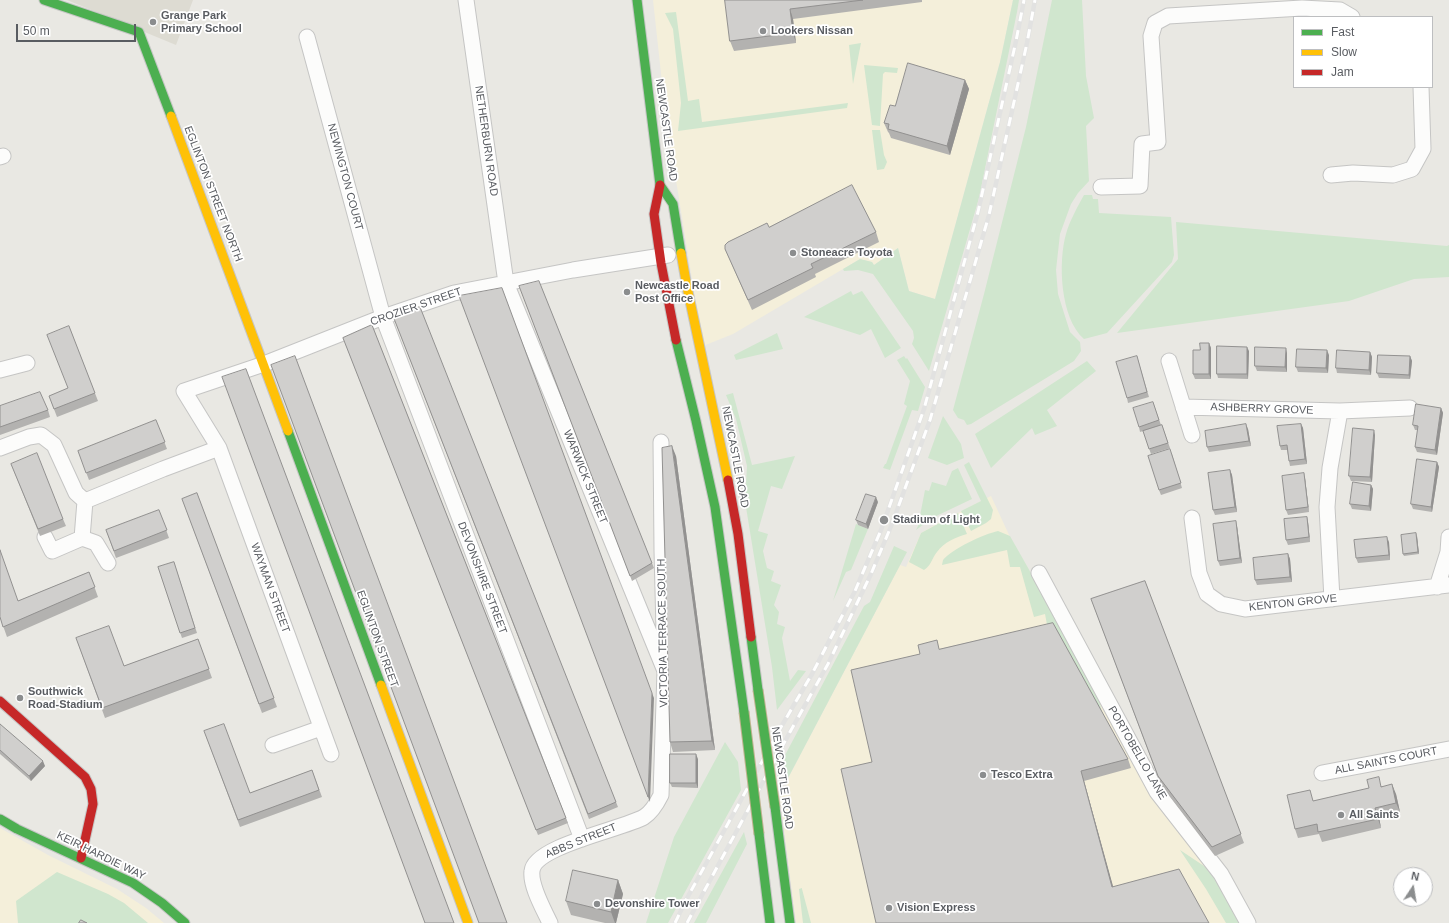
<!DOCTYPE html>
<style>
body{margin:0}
#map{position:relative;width:1449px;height:923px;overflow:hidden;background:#e9e8e3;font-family:Helvetica,sans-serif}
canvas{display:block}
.legend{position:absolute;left:1293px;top:16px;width:140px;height:72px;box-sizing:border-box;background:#fff;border:1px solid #bdbec0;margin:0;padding:5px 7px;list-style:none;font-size:12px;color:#595c61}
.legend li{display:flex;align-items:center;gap:8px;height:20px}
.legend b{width:20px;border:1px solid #bdbec0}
.north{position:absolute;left:1393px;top:867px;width:40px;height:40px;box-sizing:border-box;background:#fff;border:1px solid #bdbec0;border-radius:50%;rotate:12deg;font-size:11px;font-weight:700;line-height:16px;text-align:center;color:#595c61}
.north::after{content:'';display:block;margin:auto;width:14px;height:18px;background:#8b8d8e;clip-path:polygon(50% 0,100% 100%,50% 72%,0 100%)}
.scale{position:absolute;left:16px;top:24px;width:120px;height:18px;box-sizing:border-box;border:2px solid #595c61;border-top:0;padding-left:5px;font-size:12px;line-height:14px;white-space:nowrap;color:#595c61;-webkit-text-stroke:3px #fff;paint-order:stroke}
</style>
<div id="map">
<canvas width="1449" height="923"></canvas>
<ul class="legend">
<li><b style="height:5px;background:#4caf50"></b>Fast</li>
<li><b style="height:5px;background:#ffc107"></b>Slow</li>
<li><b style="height:5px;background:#c62828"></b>Jam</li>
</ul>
<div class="north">N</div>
<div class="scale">50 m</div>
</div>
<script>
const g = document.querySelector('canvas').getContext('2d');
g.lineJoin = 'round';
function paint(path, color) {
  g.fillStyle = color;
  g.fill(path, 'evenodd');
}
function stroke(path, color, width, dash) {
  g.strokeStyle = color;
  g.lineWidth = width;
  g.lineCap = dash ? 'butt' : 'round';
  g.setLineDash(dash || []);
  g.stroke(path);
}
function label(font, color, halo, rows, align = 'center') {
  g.font = font + ' Helvetica,sans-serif';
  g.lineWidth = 3.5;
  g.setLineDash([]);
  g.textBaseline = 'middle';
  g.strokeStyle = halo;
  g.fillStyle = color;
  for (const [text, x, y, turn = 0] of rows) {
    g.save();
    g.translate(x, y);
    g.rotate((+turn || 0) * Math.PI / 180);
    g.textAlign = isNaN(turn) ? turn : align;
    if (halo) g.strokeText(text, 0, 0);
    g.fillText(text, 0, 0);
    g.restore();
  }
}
paint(new Path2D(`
 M653,0H1013L1000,62L935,299L909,291L898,248L874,265L872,262L860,259L733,334L703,346L666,119Z
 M991,496L1010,537L1165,811L1213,872L1242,923H796L780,798L787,787L786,782L900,565L906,567L921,533L940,522Z
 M0,828L48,855L117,889L146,908L164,923H0Z`), '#f4efda');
paint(new Path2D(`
 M67,0H193L176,45Z`), '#dddbd2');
paint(new Path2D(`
 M1013,0H1019L1017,12L979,198L929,371L912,344L914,338L913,331L873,274L858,270L844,271L843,269L860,259L872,262L874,265L898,248L909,291L935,299L1000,62Z
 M1052,0H1082L1086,76L1094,118L1086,126L1089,181L1078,193L1071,204L1060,234L1056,270L1058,294L1070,332L1080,342L1081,351L1074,361L971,424L967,425L964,420L958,418L953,410L984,294L1026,127Z
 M676,12L688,101L699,99L702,122L848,103L847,108L678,131L681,103L673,29L665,13Z
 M861,43L853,84L849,45Z
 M864,65L898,68L897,73L885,72L883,74L880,126L872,125Z
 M872,130H880L884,155L887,162L884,169L877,170Z
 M1084,195H1092L1093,199H1098L1099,213L1171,217L1174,255L1172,262L1107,333L1084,339C1060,318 1058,262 1066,234C1070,220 1077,208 1084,195Z
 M1176,222L1447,246L1449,245V277L1414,279L1349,301L1117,333L1178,259Z
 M851,291L853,295L862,291L901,348L885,358L871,329L860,335L804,317Z
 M777,333L783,349L736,360L734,355Z
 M904,356L906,359L907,358L925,387L918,411L912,410L890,470L883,468L885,464H886L907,406L904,404L910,381L897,360Z
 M1087,361L1096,371L1047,410L1057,426L1035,435L1032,428L991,468L975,434Z
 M733,393L752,465L795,456L782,489L771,486L758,531L768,534L763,551L767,568L774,571L771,581L781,585L774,605L779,612L777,624L785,627L782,638L790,681L798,670L806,671L777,710L772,667L745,501L747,466L736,419L726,395Z
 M943,416L961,444L964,458L947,465L928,458Z
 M969,462L993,510L991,519L986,523L971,531L961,511L981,501L964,465Z
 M958,468L972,499L932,518L916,530L918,526L925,490L929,491L932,482L946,486L952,471Z
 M958,513L967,534C956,537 944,542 937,552C932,558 931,566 924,570L909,562L921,533Z
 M856,524L868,529L851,570L846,572L833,601Z
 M998,531L1010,536L1096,688L1104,720L1049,635L1045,614L1034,617L1020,567H1010L1007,550L942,565L943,560C952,549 984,534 998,531Z
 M894,546L907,552L786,782L783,759L864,606L870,602Z
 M725,742L738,762L741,790L668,923H646L674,837Z
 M744,832L747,844L706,923H694Z
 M1180,850L1213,872L1242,923H1226L1206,889Z
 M57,872L108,894L124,903L148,923H18L16,901Z
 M802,888V889L811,923H803L799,889Z`), '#d0e6ce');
const street = new Path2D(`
 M466,0L506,283L665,671
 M307,37L383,317L582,839
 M0,157L3,156
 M1331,175L1353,173L1393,175L1412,169L1423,149L1421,87
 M1101,187L1140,186L1142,144L1158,142L1151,36L1155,23L1168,16L1302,8L1340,10L1352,17
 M1169,361L1192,435
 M0,370L27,363
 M1183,407L1340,411L1410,408
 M0,448L29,437L41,435L54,445L76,493L85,501L163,469L219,448
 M1192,518L1199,573L1207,594L1221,604L1245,609L1449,585
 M45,537L52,551L82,538
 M82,538L96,543L108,563
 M82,538L85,501
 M1039,573L1157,792L1221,874L1248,923
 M1437,587L1448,552L1449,537
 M1332,599L1327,507L1330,468L1340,411
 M273,745L321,728
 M331,754L219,448L184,391L264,364L383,317L454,293L573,270L668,255
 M1322,773L1449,749
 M550,923C544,910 530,886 532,871C534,846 623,829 644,817C652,812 657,803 661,795L665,671L662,550L661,442`);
const fast = new Path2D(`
 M44,0L139,32L171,116
 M637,0L660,185L673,204L681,253
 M676,340L696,421L715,507L744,712
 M288,431L381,685
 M751,637L758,690
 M775,807L790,923
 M0,819L17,829L133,883L162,903L185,923
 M759,834L770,923`);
const slow = new Path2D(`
 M171,116L288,431
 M681,253L687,287L728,480
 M381,685L468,923`);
const jam = new Path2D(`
 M660,185L654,214L661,263L676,340
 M728,480L738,534L751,637
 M0,701L85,777L91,789L93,804L81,858`);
stroke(street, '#c5c5c4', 17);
stroke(fast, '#c6c6c5', 11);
stroke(slow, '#c6c6c5', 11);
stroke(jam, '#c6c6c5', 11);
stroke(street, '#fcfcfb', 15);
stroke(fast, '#4caf50', 9);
stroke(slow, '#ffc107', 9);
stroke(jam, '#c62828', 9);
const rail = new Path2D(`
 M675,923L686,900L781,727L812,674L855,591L881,530L924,409L978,212L1016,41L1024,0
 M687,923L790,732L828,664L871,574L892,524L930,420L989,215L1027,43L1035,0`);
stroke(rail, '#e2e2e1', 4.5);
stroke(rail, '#fff', 3, [9]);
const fastBridge = new Path2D(`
 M758,690L775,807
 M744,712L759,834`);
stroke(fastBridge, '#c0b390', 11, []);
stroke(fastBridge, '#4caf50', 9);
paint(new Path2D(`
 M725,0H922V2L793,19L796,43L734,51L730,41Z
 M965,80L969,89L950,155L891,138L889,133L888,132L884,123Z
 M769,227L876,232L879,242L815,274L816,277L752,310L729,258L725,249Z
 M521,291L652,563L654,568L632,581Z
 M395,321L616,802L618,807L589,819Z
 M372,325L568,823L538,835L343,338Z
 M69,326L98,401L57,417L49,396L68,389Z
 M1209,343L1211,348V379H1195L1193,374L1200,350Z
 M1249,351L1248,379L1218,378L1217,374Z
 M1370,352L1372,357L1371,375L1337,373L1336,368Z
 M1287,353V372L1257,371L1255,366Z
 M1329,355L1328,373L1298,372L1296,367Z
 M1137,356L1149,397L1128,403L1127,398Z
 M1410,356L1412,361L1410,379L1379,378L1377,373Z
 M1153,402L1161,425L1140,432L1139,427Z
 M0,406L48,410L50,417L0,435Z
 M1441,408L1443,413L1437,455L1417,452L1415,447L1418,430H1415L1413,425Z
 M156,420L167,449L89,480L78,451Z
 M1301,424L1303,428L1307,464L1290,466L1289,461L1287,450H1281L1280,446Z
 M1162,425L1170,448L1151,454L1143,431Z
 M1248,429L1251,446L1209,452L1207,447Z
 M1375,435L1372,482L1351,481L1349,476Z
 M1172,454L1182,488L1161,495L1159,490Z
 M676,456L715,750L673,752L670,742Z
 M1437,462L1439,467L1432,512L1413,509L1411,504Z
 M11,464L63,519L66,526L40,536Z
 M1230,470L1232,475L1237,512L1215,515L1213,510Z
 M1305,478L1309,512L1288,515L1286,510Z
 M1371,485L1373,489L1371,511L1352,509L1350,504Z
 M197,493L277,707L262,713L182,499Z
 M878,502L868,529L858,525L856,520Z
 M159,510L169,538L116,558L106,530Z
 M1307,517L1308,522L1310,542L1288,545L1286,540Z
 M1237,526L1242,563L1220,566L1218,561Z
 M1417,536L1419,554L1404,556L1403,554Z
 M1389,542L1390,560L1358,563L1356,558Z
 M1288,554L1290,559L1292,582L1257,585L1255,580Z
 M174,562L197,633L182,638L158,567Z
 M89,572L98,597L7,637L0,617L18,601Z
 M1145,581L1244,843L1215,856L1161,785L1091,599Z
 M76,638L124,666L198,639L212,678L105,718Z
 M940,649L1128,759L1131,768L1084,781L1113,887L1209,923H876L872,762Z
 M0,724L45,766L31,781L0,754Z
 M204,731L250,793L312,770L322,797L240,827Z
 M698,759V788L672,787L670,783Z
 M1382,786L1396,794L1400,812L1379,817L1381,828L1322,842L1319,834L1298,838L1295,829L1314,801Z
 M618,880L623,894L616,923H605L571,915L566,901Z`), '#b3b2b0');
paint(new Path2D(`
 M790,9L793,19L796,43L793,33Z
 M965,80L969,89L950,155L947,146Z
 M1209,343L1211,348V379L1209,374Z
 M1247,347L1249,351L1248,379L1247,374Z
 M1286,348L1287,353V372L1285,367Z
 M1327,350L1329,355L1328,373L1326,368Z
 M1370,352L1372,357L1371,375L1369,370Z
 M1410,356L1412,361L1410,379L1409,375Z
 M1441,408L1443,413L1437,455L1435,450Z
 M1246,424L1248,429L1251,446L1249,441Z
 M1301,424L1303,428L1307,464L1305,459Z
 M1374,430L1375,435L1372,482L1370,477Z
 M672,446L676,456L715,750L712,741Z
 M1437,462L1439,467L1432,512L1431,507Z
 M1230,470L1232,475L1237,512L1235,507Z
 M1304,473L1305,478L1309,512L1308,507Z
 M1371,485L1373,489L1371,511L1369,506Z
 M876,497L878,502L868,529L866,524Z
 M1307,517L1308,522L1310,542L1309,537Z
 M1236,521L1237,526L1242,563L1240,558Z
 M1416,533L1417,536L1419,554L1418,552Z
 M1387,537L1389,542L1390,560L1389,555Z
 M1288,554L1290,559L1292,582L1290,577Z
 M652,693L654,698L650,802L648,797Z
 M696,754L698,759V788L696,783Z
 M43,761L45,766L31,781L29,776Z
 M1081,771L1084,781L1116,897L1112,887Z
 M1392,784L1396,794L1400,812L1396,803Z
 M1375,808L1379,817L1381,828L1378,819Z
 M618,880L623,894L616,923H615L611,912Z`), '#929190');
const building = new Path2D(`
 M725,0H863L790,9L793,33L730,41Z
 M908,63L965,80L947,146L888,129L889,124L884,123L890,105L895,106Z
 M852,185L876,232L811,264L813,268L748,300L725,249V245L728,242L767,223L769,227Z
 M539,281L652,563L630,576L519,286Z
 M502,288L652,693L648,797L459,296Z
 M420,307L616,802L588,814L393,316Z
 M372,325L566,818L536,830L343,338Z
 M69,326L95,393L54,409L49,396L68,388L47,335Z
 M1200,343H1209V374H1193V350H1200Z
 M1217,346L1247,347V374H1217Z
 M1255,347L1286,348L1285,367L1255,366Z
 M1297,349L1327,350L1326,368L1296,367Z
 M1337,350L1370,352L1369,370L1336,368Z
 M1378,355L1410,356L1409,375L1377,373Z
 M295,356L507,923H479L271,365Z
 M1137,356L1147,392L1127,398L1116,362Z
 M246,369L454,923H425L222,377Z
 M40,392L48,410L0,427V406Z
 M1153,402L1159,420L1139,427L1133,408Z
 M1416,404L1441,408L1435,450L1415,447L1418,426L1413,425Z
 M156,420L165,442L86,473L78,451Z
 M1246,424L1249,441L1207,447L1205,431Z
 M1301,424L1305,459L1289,461L1287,445L1280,446L1277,426Z
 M1162,425L1168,443L1149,449L1143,431Z
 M1353,428L1374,430L1370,477L1349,476Z
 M672,446L712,741L670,742L662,448Z
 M1170,449L1181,483L1159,490L1148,456Z
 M37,453L63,519L38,529L11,464Z
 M1417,459L1437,462L1431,507L1411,504Z
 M1230,470L1235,507L1213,510L1208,473Z
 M1304,473L1308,507L1286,510L1282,476Z
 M1353,482L1371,485L1369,506L1350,504Z
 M197,493L274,698L259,704L182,499Z
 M866,494L876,497L866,524L856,520Z
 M159,510L167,530L114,551L106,530Z
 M1307,517L1309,537L1286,540L1284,519Z
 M1236,521L1240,558L1218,561L1213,524Z
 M1416,533L1418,552L1403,554L1401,535Z
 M1387,537L1389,555L1356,558L1354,540Z
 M0,550L18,601L89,572L95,587L3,627L0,617Z
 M1288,554L1290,577L1255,580L1253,558Z
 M174,562L195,628L180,633L158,567Z
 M1145,581L1241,834L1212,847L1158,776L1091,599Z
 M1053,623L1128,759L1081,771L1112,887L1179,869L1209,923H876L841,769L872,762L851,670L920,654L918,645L937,640L939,649Z
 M109,626L124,666L198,639L209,669L102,708L76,638Z
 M0,724L43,761L29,776L0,750Z
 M224,724L250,793L312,770L319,790L238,820L204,731Z
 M670,754H696V783H670Z
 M1379,777L1381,787L1392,784L1396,803L1375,808L1378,819L1318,832L1317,824L1295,829L1287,795L1310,790L1313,801L1369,788L1367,780Z
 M573,870L618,880L611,912L566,901Z
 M81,920L87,923H79Z`);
paint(building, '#d0cfcd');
stroke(building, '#929190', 1);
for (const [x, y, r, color] of [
 [153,22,4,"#8b8d8e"],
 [763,31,4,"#8b8d8e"],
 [793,253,4,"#8b8d8e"],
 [627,292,4,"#8b8d8e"],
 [884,520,5,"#8b8d8e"],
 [20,698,4,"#8b8d8e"],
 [983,775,4,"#8b8d8e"],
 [1341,815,4,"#8b8d8e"],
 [597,904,4,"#8b8d8e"],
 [889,908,4,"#8b8d8e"]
]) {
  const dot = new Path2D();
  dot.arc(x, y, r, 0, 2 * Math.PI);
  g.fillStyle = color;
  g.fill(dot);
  stroke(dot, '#fff', 1.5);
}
label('bold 11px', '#595c61', '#fff', [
 ["Grange Park",161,16],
 ["Primary School",161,29],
 ["Lookers Nissan",771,31],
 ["Stoneacre Toyota",801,253],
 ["Newcastle Road",635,286],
 ["Post Office",635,299],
 ["Stadium of Light",893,520],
 ["Southwick",28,692],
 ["Road-Stadium",28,705],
 ["Tesco Extra",991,775],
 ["All Saints",1349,815],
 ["Devonshire Tower",605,904],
 ["Vision Express",897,908]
], 'left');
label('11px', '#595c61', '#fff', [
 ["NEWCASTLE ROAD",666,130,82],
 ["NETHERBURN ROAD",486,141,82],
 ["NEWINGTON COURT",345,177,75],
 ["EGLINTON STREET NORTH",213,194,69],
 ["CROZIER STREET",416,307,-19],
 ["ASHBERRY GROVE",1262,409,2],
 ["NEWCASTLE ROAD",735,457,79],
 ["WARWICK STREET",585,477,68],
 ["DEVONSHIRE STREET",482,578,69],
 ["WAYMAN STREET",270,588,70],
 ["KENTON GROVE",1293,603,-6],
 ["VICTORIA TERRACE SOUTH",663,633,-91],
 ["EGLINTON STREET",377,639,70],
 ["PORTOBELLO LANE",1137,753,60],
 ["ALL SAINTS COURT",1386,761,-11],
 ["NEWCASTLE ROAD",782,778,82],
 ["ABBS STREET",581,841,-22],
 ["KEIR HARDIE WAY",101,856,26]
]);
</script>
